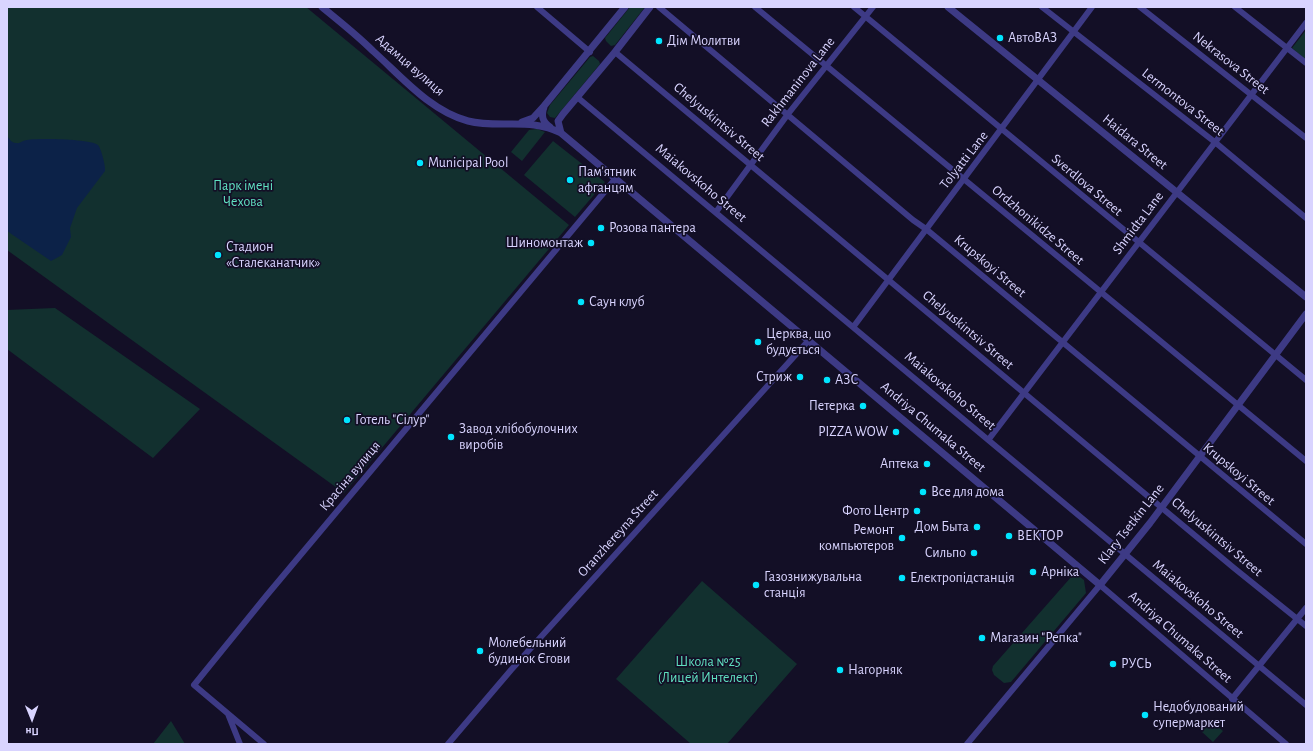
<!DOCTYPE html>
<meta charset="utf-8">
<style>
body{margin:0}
#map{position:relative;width:1313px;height:751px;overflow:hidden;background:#130f26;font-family:"Alegreya Sans",sans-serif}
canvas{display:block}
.frame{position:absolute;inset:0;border:8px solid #d9d4ff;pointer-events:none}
.north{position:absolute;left:12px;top:699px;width:40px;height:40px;-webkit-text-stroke:3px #130f26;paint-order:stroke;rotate:179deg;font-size:11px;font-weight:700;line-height:16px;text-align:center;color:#d9d4ff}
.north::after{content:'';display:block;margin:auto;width:14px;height:18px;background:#d9d4ff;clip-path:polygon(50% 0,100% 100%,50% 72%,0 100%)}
</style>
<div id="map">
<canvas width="1313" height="751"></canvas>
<div class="frame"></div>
<div class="north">Пн</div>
</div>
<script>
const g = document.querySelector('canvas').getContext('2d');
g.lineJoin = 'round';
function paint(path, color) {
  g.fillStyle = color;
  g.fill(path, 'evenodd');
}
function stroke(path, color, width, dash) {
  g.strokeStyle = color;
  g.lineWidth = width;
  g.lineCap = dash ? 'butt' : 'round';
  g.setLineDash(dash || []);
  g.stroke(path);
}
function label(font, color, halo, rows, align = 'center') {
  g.font = font + ' "Alegreya Sans",sans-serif';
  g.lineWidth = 3.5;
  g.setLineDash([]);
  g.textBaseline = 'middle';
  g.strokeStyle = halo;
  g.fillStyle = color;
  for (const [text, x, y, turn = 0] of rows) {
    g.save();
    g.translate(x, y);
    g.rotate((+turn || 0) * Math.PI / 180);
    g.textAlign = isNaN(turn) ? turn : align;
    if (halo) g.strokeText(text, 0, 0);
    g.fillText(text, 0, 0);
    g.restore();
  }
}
paint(new Path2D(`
 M7,7H306L569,225L344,493L7,250Z
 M630,7H645L615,45L611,46L606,41L605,38Z
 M1306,30V60L1292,48Z
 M593,56L599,61L600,64L555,118L550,117L547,113L550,105L590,57Z
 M537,129L545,132L522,161L511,152L529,130Z
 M553,141L605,182L575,217L524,175Z
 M55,308L200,409L153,458L7,349V310Z
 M1077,575L1084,580L1086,593L1011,682L1004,683L994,675L992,670L993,666L1072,576Z
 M702,581L797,664L727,744H691L616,679Z
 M171,721L185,744H153Z
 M1211,721L1223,731L1213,742L1202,732Z`), '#12302f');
paint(new Path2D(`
 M7,136C10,139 11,143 16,143C20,144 23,140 27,140C39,138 90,139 98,145C101,148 106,167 105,171L77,208L70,228L71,237L62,255L51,261L7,231Z`), '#0c2248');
stroke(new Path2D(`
 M537,7L590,52
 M659,7L913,220L926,229L1306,544
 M755,7L1306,461
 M854,7L1306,380
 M1042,7L1216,143L1306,218
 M1140,7L1306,138
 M1235,7L1306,63
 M615,52L1234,568L1306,626
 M577,97L1306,705
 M716,212L788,114L873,7
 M854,326L1092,7
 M989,439L1306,23
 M1232,699L1306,608
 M228,714L240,744
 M264,744L194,685L267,595L616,178
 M448,744L511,670L809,340
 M967,744L1100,585L1286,744`), '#3d3a85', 6);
stroke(new Path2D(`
 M322,7C339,21 357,35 373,51C401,76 430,111 468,121C500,129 530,117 561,133L1100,585L1150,523L1306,314
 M948,7L1306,297
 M544,107C541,116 542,121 550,127
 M522,122L533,118L544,106L625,7
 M561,133L558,121L563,114L615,52L650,7`), '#3d3a85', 7);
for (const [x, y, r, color] of [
 [1000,38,4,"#00e5ff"],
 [659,41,4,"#00e5ff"],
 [420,163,4,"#00e5ff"],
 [570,180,4,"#00e5ff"],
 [601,228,4,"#00e5ff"],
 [591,243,4,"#00e5ff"],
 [218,255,4,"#00e5ff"],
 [581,302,4,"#00e5ff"],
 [758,342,4,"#00e5ff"],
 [800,377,4,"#00e5ff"],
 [827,380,4,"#00e5ff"],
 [863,406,4,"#00e5ff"],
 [347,420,4,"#00e5ff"],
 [896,432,4,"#00e5ff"],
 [451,437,4,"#00e5ff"],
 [927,464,4,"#00e5ff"],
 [923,492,4,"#00e5ff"],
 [917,511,4,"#00e5ff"],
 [977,527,4,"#00e5ff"],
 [1009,536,4,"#00e5ff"],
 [902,538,4,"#00e5ff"],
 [974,553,4,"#00e5ff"],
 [1033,572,4,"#00e5ff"],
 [902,578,4,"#00e5ff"],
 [756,585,4,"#00e5ff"],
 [982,638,4,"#00e5ff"],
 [480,651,4,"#00e5ff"],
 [1113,664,4,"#00e5ff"],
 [840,670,4,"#00e5ff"],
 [1145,715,4,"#00e5ff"]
]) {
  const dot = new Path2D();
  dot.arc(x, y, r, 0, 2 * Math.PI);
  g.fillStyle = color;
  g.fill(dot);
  stroke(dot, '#130f26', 1.5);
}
label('14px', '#d9d4ff', '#130f26', [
 ["АвтоВАЗ",1008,38],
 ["Дім Молитви",667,41],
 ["Municipal Pool",428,163],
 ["Пам'ятник",578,172],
 ["афганцям",578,188],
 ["Розова пантера",609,228],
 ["Шиномонтаж",583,243,"right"],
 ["Стадион",226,247],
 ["«Сталеканатчик»",226,263],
 ["Саун клуб",589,302],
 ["Церква, що",766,334],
 ["будується",766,350],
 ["Стриж",792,377,"right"],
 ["АЗС",835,380],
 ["Петерка",855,406,"right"],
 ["Готель \"Сілур\"",355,420],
 ["Завод хлібобулочних",459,429],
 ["виробів",459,445],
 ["PIZZA WOW",888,432,"right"],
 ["Аптека",919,464,"right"],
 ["Все для дома",931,492],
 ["Фото Центр",909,511,"right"],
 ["Дом Быта",969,527,"right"],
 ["Ремонт",894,530,"right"],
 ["компьютеров",894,546,"right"],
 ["ВЕКТОР",1017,536],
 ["Сильпо",966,553,"right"],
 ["Арніка",1041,572],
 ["Газознижувальна",764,577],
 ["станція",764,593],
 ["Електропідстанція",910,578],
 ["Магазин \"Репка\"",990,638],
 ["Молебельний",488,643],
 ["будинок Єгови",488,659],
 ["РУСЬ",1121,664],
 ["Нагорняк",848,670],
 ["Недобудований",1153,707],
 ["супермаркет",1153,723]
], 'left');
label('14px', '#d9d4ff', '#130f26', [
 ["Nekrasova Street",1231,63,38],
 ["Адамця вулиця",410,65,41],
 ["Rakhmaninova Lane",798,82,-52],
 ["Lermontova Street",1183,102,38],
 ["Chelyuskintsiv Street",719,122,40],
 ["Haidara Street",1135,142,39],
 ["Tolyatti Lane",964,160,-52],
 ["Maiakovskoho Street",701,183,40],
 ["Sverdlova Street",1087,185,40],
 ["Shmidta Lane",1138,223,-53],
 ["Ordzhonikidze Street",1038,225,40],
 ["Krupskoyi Street",990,266,40],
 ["Chelyuskintsiv Street",968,330,40],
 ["Maiakovskoho Street",950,391,40],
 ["Andriya Chumaka Street",933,427,40],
 ["Krupskoyi Street",1239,474,40],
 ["Красіна вулиця",350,476,-50],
 ["Klary Tsetkin Lane",1131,524,-52],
 ["Oranzhereyna Street",618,533,-48],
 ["Chelyuskintsiv Street",1217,537,40],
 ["Maiakovskoho Street",1198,599,40],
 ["Andriya Chumaka Street",1180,637,41]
]);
label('14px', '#5fe0c0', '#130f26', [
 ["Парк імені",243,186],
 ["Чехова",243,202],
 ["Школа №25",708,662],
 ["(Лицей Интелект)",708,678]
]);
</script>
